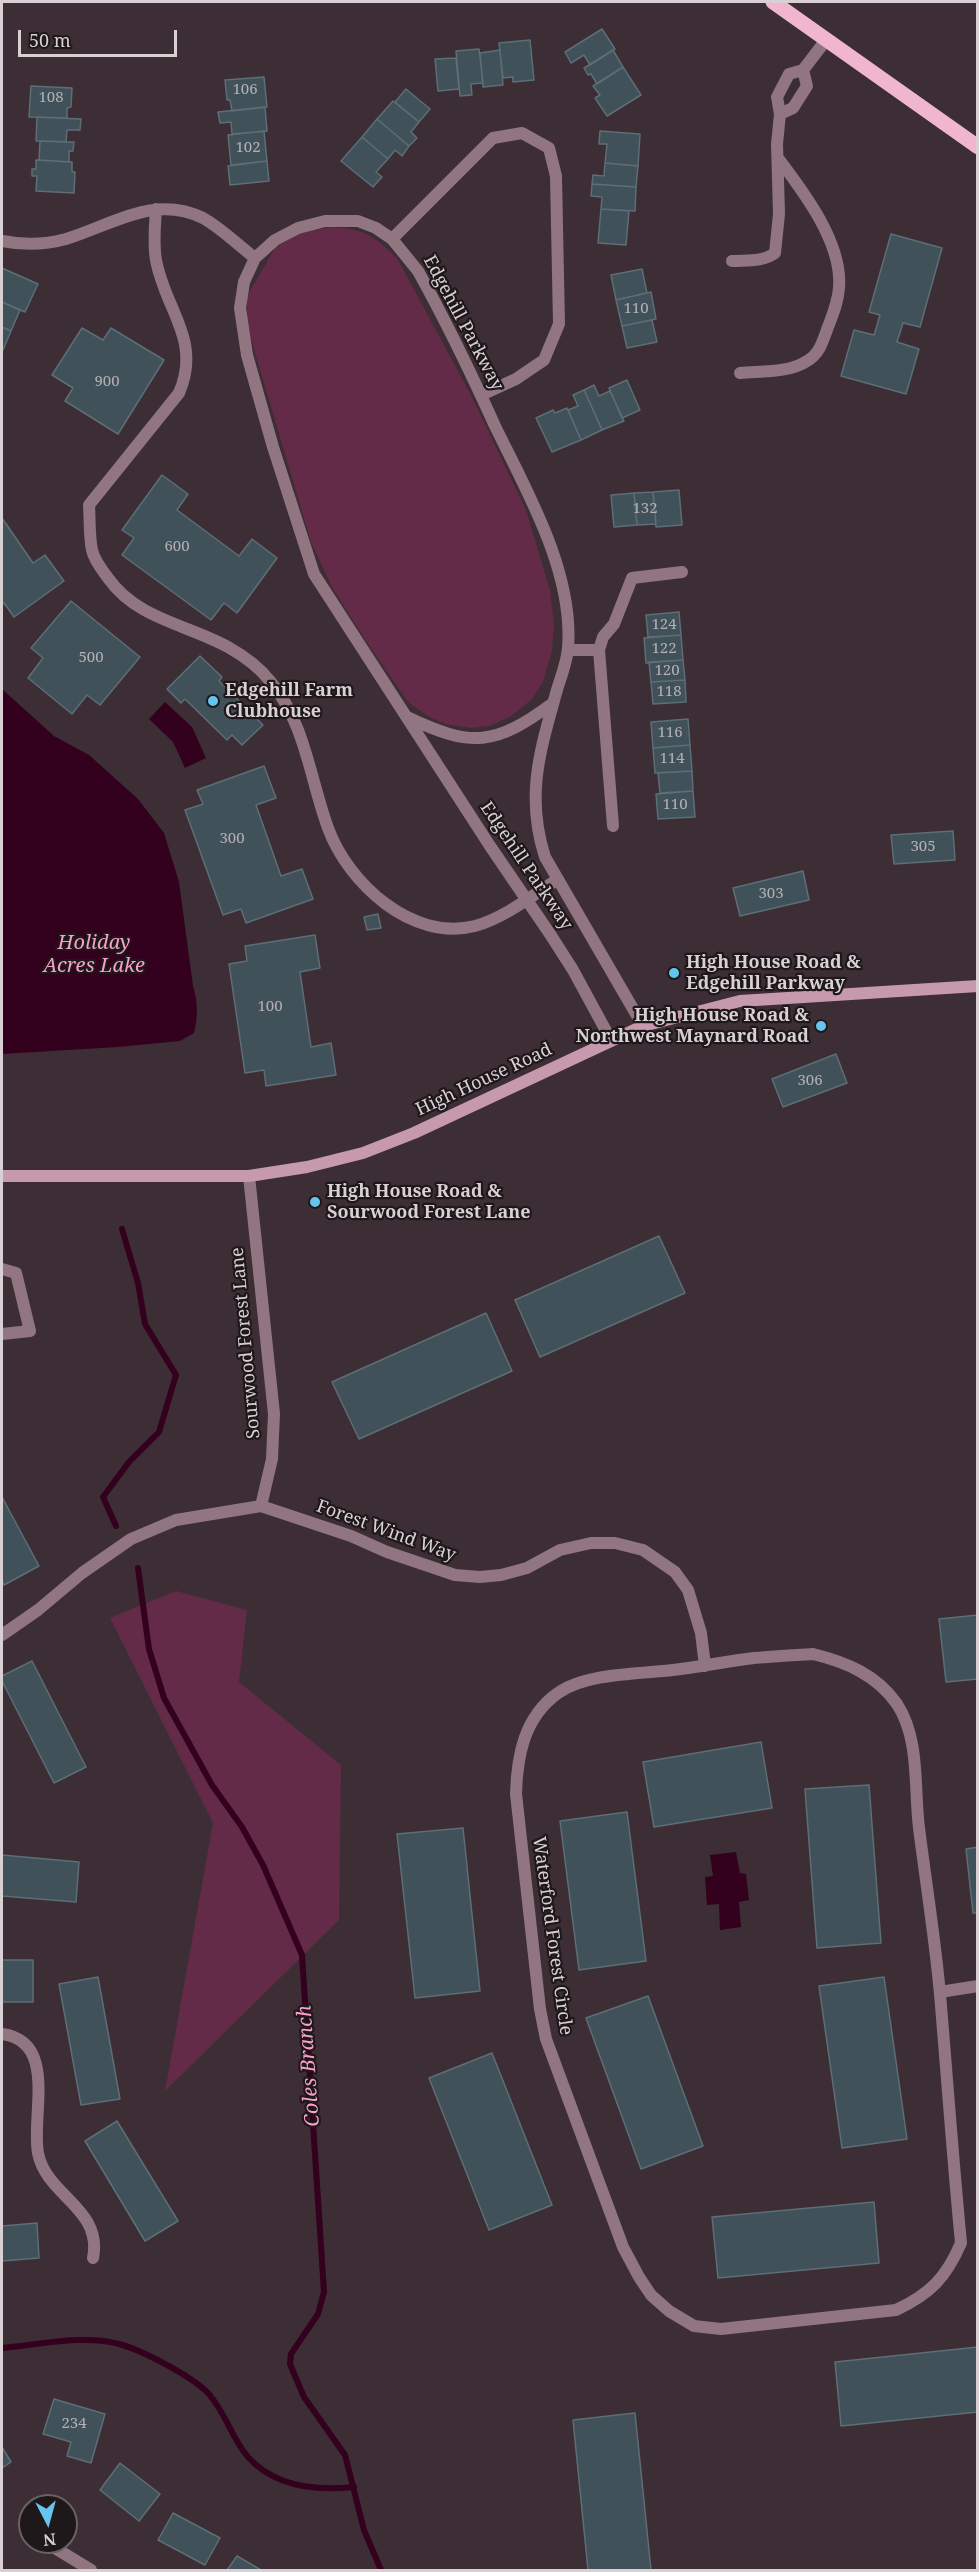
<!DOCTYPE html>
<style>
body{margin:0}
#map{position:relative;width:979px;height:2572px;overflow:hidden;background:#3c2e34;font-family:"Noto Serif",serif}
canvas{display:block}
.frame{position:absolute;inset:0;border:3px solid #d9d0d4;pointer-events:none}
.north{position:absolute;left:18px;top:2494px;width:60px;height:60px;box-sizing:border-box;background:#1f181b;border:2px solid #696265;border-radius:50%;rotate:174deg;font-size:16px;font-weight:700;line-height:24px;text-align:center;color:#d9d0d4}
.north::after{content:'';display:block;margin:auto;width:21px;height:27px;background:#65c5ee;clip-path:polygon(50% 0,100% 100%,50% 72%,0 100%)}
.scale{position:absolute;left:18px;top:30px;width:159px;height:27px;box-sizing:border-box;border:3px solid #d9d0d4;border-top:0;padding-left:8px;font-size:18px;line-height:21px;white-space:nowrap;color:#d9d0d4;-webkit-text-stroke:4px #1f181b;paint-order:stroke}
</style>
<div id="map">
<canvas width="979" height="2572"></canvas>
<div class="frame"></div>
<div class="north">N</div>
<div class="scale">50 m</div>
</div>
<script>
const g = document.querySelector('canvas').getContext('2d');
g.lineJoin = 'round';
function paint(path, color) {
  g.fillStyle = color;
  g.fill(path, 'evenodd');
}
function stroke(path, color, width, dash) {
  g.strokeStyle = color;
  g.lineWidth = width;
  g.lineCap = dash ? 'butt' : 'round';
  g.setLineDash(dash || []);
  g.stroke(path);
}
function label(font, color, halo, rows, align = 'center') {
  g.font = font + ' "Noto Serif",serif';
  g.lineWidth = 4.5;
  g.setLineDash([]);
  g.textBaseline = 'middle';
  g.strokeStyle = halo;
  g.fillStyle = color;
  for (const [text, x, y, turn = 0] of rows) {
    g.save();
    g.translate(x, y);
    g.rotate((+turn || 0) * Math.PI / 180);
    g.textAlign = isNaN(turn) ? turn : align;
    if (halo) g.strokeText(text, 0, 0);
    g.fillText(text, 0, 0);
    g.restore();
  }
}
paint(new Path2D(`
 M332,227C365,229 374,236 397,258L472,397L526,510L550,590L554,624L552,651L543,682L531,700L510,717L489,726L471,728L445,724L426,715L408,702L366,641L332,587L311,542L254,349L247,321V296L275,248L301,232Z
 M176,1591L247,1610L239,1682L341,1765L339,1920L165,2091L213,1823L110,1618Z`), '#632b48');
paint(new Path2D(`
 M2,689L54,736L89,755L138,799L164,833L179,882L193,986C198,1002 198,1017 194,1033L180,1041L118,1047L2,1054Z
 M165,702L192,727L206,758L185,768L173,742L149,719Z
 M736,1852L740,1873L746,1874L749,1900L739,1902L741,1927L720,1930L719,1904L707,1905L705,1877L713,1876L710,1855Z`), '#33001e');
stroke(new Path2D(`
 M116,1526L103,1497L129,1462L159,1432L176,1375L145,1324L138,1283L122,1229
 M138,1568L149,1649L164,1698L212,1785L242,1827L263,1865L302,1955L324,2292L318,2314L291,2354L290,2364L304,2397L345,2455L364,2530L381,2570
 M2,2348C37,2345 86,2334 119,2344C142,2350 191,2376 207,2392C225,2411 232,2439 248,2457C275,2487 317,2491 354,2487`), '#33001e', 6);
const building = new Path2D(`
 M602,29L615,49L590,65L584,55L571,63L565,52Z
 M530,40L534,80L513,82V77L503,78L499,43Z
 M479,49L483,83L471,84L472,95L460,96L456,51Z
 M500,50L503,85L483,87L480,53Z
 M613,50L623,67L597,84L591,74L588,75L584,68Z
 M456,58L459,89L438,91L435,59Z
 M623,67L641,95L607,116L595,98L600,95L593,86Z
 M264,77L267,107L232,111L230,100H227L225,80Z
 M31,86L72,88L71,107L67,108V118L29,117Z
 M406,89L430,109L419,122L395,102Z
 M393,101L419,122L411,132L417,138L409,146L377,119Z
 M265,107L267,131L232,134L231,122L220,123L218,112Z
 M37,117L81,119L80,130H67L66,142L36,141Z
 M377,119L409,146L402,156L395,150L388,159L362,137Z
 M264,131L267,161L231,165L228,135Z
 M600,131L640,134L638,166L605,163L607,144H599Z
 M362,137L388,159L376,172L382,177L373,187L341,161Z
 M40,141L74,142L73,151H69V162L39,160Z
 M36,160L72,162V172H75L74,193L36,191L37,176H32V169H36Z
 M267,161L269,181L230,185L228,166Z
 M605,163L638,166L636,187L592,184L593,175L604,176Z
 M592,184L636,187L635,211L601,209L602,197L591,196Z
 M601,209L629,211L626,245L598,243Z
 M891,234L942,248L920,327L903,323L897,342L919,349L906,394L841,376L854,330L874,335L880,315L869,312Z
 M2,268L38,284L25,312L2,302Z
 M642,269L647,293L616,300L611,275Z
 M651,292L656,319L622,326L616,300Z
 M2,302L20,310L11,331L2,327Z
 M652,320L657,342L627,348L622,326Z
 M2,327L11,331L3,350L2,349Z
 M82,328L103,340L111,328L164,360L118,434L65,401L73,388L52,375Z
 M627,380L640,410L622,418L609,388Z
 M594,385L599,396L610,391L624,421L602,430L584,390Z
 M584,390L602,430L581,440L568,410L578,406L573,395Z
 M567,408L581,440L552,452L536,418L553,410L555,413Z
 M162,475L188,494L177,510L239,556L252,539L277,558L237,613L224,603L211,620L122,555L134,538L122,530Z
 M679,490L682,525L656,527L653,492Z
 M653,492L656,524L637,525L634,493Z
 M634,493L637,525L614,527L611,495Z
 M2,518L33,563L45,555L64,581L14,617L4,603L2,604Z
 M71,601L140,657L100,705L87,695L72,714L28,678L43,658L31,648Z
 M679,612L681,635L648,637L646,615Z
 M681,635L683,660L646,663L644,638Z
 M200,656L222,677L219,681L263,725L242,745L232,735L227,740L185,699L181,703L167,689Z
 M683,660L685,680L651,682L649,662Z
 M685,680L686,702L653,704L651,682Z
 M688,719L690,745L653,748L651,722Z
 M690,745L692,771L655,773L653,748Z
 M264,766L276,798L256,805L281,876L302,869L313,899L246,923L241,909L223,915L185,810L203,804L197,790Z
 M692,771L693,791L660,793L658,773Z
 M693,791L695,817L658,819L656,794Z
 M953,831L955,860L894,864L891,835Z
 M803,871L809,900L740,916L733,888Z
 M378,914L381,928L367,930L364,917Z
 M315,935L320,968L300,972L311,1047L331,1043L336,1075L266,1086L264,1070L245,1073L229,964L247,961L245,946Z
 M836,1054L847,1083L783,1107L772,1079Z
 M659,1236L685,1293L540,1357L515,1300Z
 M486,1313L512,1371L359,1439L332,1382Z
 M2,1497L39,1566L4,1585L2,1580Z
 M978,1615V1679L946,1682L939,1619Z
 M32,1661L86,1767L54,1783L2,1681V1676Z
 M761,1742L772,1808L654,1827L643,1762Z
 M869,1785L881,1943L817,1948L805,1789Z
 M627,1812L646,1961L579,1970L560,1821Z
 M463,1828L480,1991L415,1998L397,1834Z
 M978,1847V1913H973L966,1849Z
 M2,1855L79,1862L76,1902L2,1896Z
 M2,1960H33V2002H2Z
 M98,1977L120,2099L81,2105L59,1984Z
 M884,1977L907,2139L842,2148L819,1986Z
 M648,1996L703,2146L641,2169L586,2018Z
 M492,2053L552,2205L489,2230L429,2078Z
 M117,2121L178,2221L145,2241L85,2141Z
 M874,2202L879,2263L718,2278L712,2217Z
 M37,2223L39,2258L2,2261V2226Z
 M978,2347V2412L841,2426L835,2362Z
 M54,2399L105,2414L91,2463L67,2456L71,2442L43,2434Z
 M635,2413L651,2570H588L573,2420Z
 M2,2447L11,2462L2,2468Z
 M120,2463L160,2494L139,2521L100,2490Z
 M173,2513L220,2538L205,2565L158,2540Z
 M237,2556L261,2570H227Z`);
paint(building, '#415159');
stroke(building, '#5d6e76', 1.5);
stroke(new Path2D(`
 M780,114L793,108L807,86L803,70
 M732,261C747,260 763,262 775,253L779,214L777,144L780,114L777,97L789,74L803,70L826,40
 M740,373C761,371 789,373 807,361C820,354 823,340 828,327C833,314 838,302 839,288C843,243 803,191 778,158
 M568,650H599
 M613,826L599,650L603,637L614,624L632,578L682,572
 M2,1269L16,1273L30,1331L2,1334`), '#917581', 12);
stroke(new Path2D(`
 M156,209C155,226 153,243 156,260C165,310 202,340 179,393L89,505C90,520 89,536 92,550C94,560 102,570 108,578C137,619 186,624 228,647C244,656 259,667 270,681C305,722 310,779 328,828C348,883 412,942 475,926C504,918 532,896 558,879
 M392,239L493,138L522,133L549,148L556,176L559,324L544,360L516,379L481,395
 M2,241C23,245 44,245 66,239C112,225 154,194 203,218C221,228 238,245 255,258
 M407,717C472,748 495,746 553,703
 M611,1040L573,970L550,934L490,846L314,574L273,447L247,355L240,308L244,282L255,258L275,240L298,228L325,221H358L376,228L392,239L418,271C446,321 471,373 495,426C527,492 574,572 568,648C567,664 559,681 555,697C539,754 526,798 545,857L643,1026
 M249,1176L274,1414L272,1459L261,1506
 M2,1635L38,1610L82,1573L131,1539L176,1520L261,1506L351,1536L387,1552L455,1575L480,1577L501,1575L527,1568L560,1550L591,1543H615L643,1550L675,1572L688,1590L701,1633L705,1666
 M813,1654C846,1662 877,1675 897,1704C920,1739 914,1788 919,1828C926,1883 935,1939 940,1994C947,2077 953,2160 961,2243C946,2278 930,2294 896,2310L721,2329L694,2326L669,2311L651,2295L639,2277L623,2247L546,2039L540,2009L516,1794C517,1756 524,1717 558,1693C586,1673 639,1674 673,1670C700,1667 727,1661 754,1658C774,1656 794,1655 813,1654Z
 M940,1992L978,1986
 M2,2034C58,2041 31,2116 38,2153C46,2196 103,2208 93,2258
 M45,2542L91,2570`), '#917581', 12);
stroke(new Path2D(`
 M2,1176H249L307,1167L363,1153L414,1133L643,1026L740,1001L978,986`), '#c799ad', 12);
stroke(new Path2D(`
 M773,2L978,147`), '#f0b6d0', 15);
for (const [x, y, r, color] of [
 [213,701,6,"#65c5ee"],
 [674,973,6,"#65c5ee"],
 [821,1026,6,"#65c5ee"],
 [315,1202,6,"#65c5ee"]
]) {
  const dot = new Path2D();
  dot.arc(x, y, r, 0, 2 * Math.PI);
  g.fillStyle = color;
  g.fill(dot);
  stroke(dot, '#1f181b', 2);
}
label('15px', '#b3b0b5', null, [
 ["106",245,90],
 ["108",51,98],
 ["102",248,148],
 ["110",636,309],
 ["900",107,382],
 ["132",645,509],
 ["600",177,547],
 ["124",664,625],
 ["122",664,649],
 ["500",91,658],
 ["120",667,671],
 ["118",669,692],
 ["116",670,733],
 ["114",672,759],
 ["110",675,805],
 ["300",232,839],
 ["305",923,847],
 ["303",771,894],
 ["100",270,1007],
 ["306",810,1081],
 ["234",74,2424]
]);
label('18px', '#d9d0d4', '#1f181b', [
 ["Edgehill Parkway",463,323,62],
 ["Edgehill Parkway",526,866,56],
 ["High House Road",484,1080,-25],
 ["Sourwood Forest Lane",246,1343,-95],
 ["Forest Wind Way",386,1531,20],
 ["Waterford Forest Circle",552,1936,82]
]);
label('bold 18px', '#d9d0d4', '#1f181b', [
 ["Edgehill Farm",225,691],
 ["Clubhouse",225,712],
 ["High House Road &",686,963],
 ["Edgehill Parkway",686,984],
 ["High House Road &",809,1016,"right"],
 ["Northwest Maynard Road",809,1037,"right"],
 ["High House Road &",327,1192],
 ["Sourwood Forest Lane",327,1213]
], 'left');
label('italic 20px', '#f99fc9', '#1f181b', [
 ["Holiday",94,943],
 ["Acres Lake",94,966],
 ["Coles Branch",309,2066,-94]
]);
</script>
